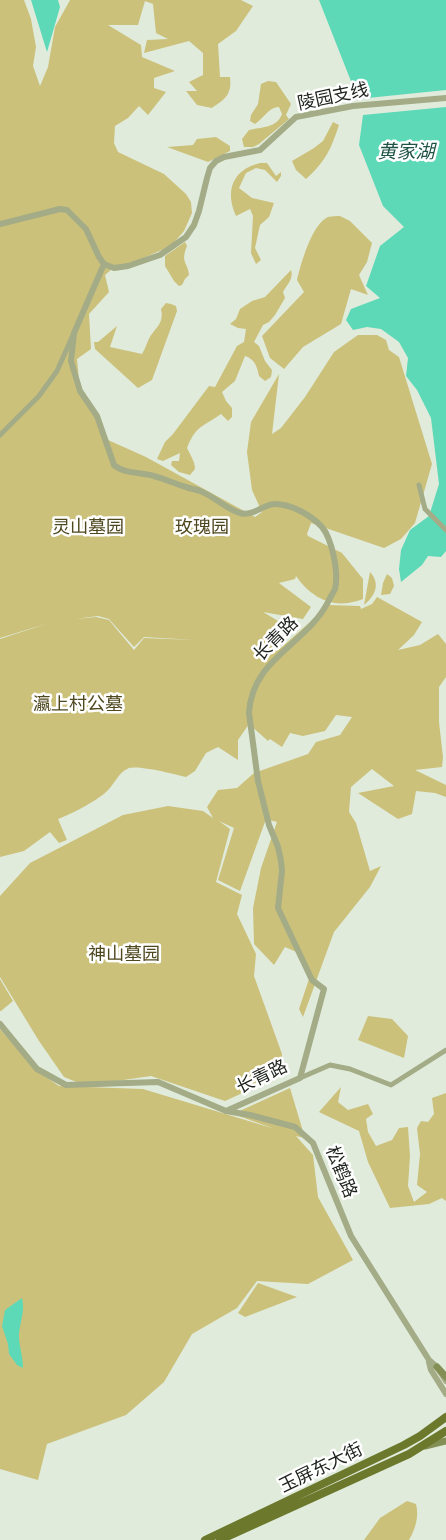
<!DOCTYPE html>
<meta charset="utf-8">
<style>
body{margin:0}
canvas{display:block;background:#e0ebdb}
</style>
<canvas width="446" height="1540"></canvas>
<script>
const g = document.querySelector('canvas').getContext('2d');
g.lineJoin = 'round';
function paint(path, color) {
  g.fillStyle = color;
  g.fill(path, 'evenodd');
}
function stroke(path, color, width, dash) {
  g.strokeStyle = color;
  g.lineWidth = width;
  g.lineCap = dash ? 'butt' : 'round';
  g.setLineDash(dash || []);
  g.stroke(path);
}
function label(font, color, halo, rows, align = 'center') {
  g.font = font + ' "Alegreya Sans","Noto Sans SC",sans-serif';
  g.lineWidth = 5;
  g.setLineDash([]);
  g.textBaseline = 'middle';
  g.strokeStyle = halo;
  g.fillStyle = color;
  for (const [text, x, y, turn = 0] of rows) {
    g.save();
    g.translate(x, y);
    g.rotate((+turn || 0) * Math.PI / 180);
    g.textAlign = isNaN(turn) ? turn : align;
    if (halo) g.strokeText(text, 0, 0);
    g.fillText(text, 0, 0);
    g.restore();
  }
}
paint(new Path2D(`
 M0,0H24L31,19L36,47L33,66L40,86L48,67L55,27L70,0H241L253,6L236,31L218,44L220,77H230C232,95 225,99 212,108L197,105L186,91H197L189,82L203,75V53L189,41L144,53L147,40L168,39L156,33L153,4L145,1L138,25H108L141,45L142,57L175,71L154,78V88L166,92L148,115L139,106L128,118L115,126L114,143L118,152L164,174L186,194L191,202L192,213L184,231L171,246L132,263L112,269L105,275L109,292L89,314L91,349L77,359L80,390L108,440L146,457L255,517L262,512L252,490L247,452L251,422L279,374L272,434L281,428L305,397L334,352L358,335H377L386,340L389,350L399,357L432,464L415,523L401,539L384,548L311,523L307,534L308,536L342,553L363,579V599C335,610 313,600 296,576L295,579L279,583L311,607L303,619L263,612L285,625L287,639L270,651L272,654L282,647L329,605L360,606L361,609L372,604L377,597L422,622L414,635L398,650L420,645L438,634L446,644V677L439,687V722L443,757L442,767L415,770L446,785V797L435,793L416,791L412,814L398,819L358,793L394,786L372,769L351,787L349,812L356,823L370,871L381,866L370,887L334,932L303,1017L299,1009L310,976L301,954L285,947L274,965L254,944L253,908L261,868L277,822L266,819L240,891L218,880L234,828L219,821L230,829L216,882L242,895L237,914L256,954L254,976L282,1054V1075L225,1101L151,1076L103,1083H79L64,1077L39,1041L0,977V896L30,863L123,815L168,806L203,811L213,818L207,807L218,790L237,788L254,773L308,754L316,742L340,735L352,717L336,715L325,731L303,736L290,733L282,747L270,739L268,741L249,724L238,740V760L218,747L206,753L195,771L186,777C175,774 139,765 129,768C118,772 114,786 105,793C94,802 72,814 58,819L67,840L59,843L50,832L24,851L0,857V639L49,623L0,638ZM98,616L109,619L134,647L144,637L195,640L144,638L134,650L109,620L96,617L75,619Z
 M268,81L276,82L291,104L286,115L289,119L259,144L253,147H244L242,139L249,130C262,127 277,128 282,114L279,107C269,107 264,118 255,124L250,121L251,115L258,104L261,84Z
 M333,122L339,125C331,149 326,161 306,179L296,170L292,161L314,148L323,141Z
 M216,137L230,146V151L208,162L167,147L193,145L197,139Z
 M260,163H267L276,176L281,172V176L277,182L265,170L256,168L246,173L239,188L252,198L274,203L269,217L260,225L255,248L261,260L256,264L251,253L253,216L250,209L236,216C225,191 232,170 260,163Z
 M340,216L350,221L372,243L367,262L359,275L368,295L351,289L341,324L303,347L284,369L270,358L262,336L304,292L297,280C301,263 312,224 328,217C332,216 337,216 340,216Z
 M185,242L187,246C180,263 188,262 189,275L185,279L182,285L179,286L174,281L165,266V256Z
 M291,270C294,279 287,284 283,292L285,298L275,315L269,322L263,325L254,342L259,346L265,361L272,370L271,377L265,381L259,376C257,367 255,359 245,356L235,381L222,392L226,401L232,408V417L228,421L221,414C203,427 196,425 187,448C190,455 195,461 195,469L190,475L179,472L171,465L172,461H179L180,453L163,461L157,459L165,442L173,434L209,386L215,387L237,346L244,342L246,329L238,328L230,324L236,319L240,309L252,301L265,297Z
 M166,303L171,304L176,306L177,311L152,380L138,388L95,349L94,342H98L117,326L110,347L142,354C146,348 147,341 151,335C158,326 164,321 161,309Z
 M370,572C381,584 375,596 364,605Z
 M387,574L392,578L394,586L390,594L381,595L383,583Z
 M0,979L13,1001L1,1011H0Z
 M368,1016L392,1019L408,1036L404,1058L358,1040Z
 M0,1029L36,1070L59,1086L143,1089L275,1129L233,1114L290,1088L305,1138L296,1136L313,1155L318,1197L353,1260L308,1284L257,1281L237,1308L192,1334L164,1382L126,1415L47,1444L38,1480L0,1469Z
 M341,1087L338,1102L348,1110L368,1104L373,1114L366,1119L368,1132L376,1146L392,1140L399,1128L408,1127L410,1156L408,1186L414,1202L427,1192L417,1185L420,1154L417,1128L421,1121L428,1122L434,1114L432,1098L446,1093V1201L442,1198L429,1204L390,1208L368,1162L359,1131L319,1112Z
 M258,1283L297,1297L245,1317L238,1313Z
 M407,1501L416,1504C419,1516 416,1528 409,1540H364L380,1518Z`), '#ccc17b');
paint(new Path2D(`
 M31,0H58L60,7L47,52Z
 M319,0H446V90L358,99Z
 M446,107V551L441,557L428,556L422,565L401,582L399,569L401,550L410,530L429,516L439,484L431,418L417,390L406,376L408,358L399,342L381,329L367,327L353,330L346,320L351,309L380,298L366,286L380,246L404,227L383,206L359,145L363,115Z
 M22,1298C26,1313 18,1325 19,1339C20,1349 23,1358 23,1368L17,1365L9,1354L8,1344L2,1326L5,1310Z`), '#5dd9b8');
stroke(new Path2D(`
 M0,435L39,396L57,371L73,335
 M419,485L425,509L446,530
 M300,1078L330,1065L350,1069L391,1085L446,1050`), '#a3ac86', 5);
stroke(new Path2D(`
 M0,224L60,209L67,210L86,229L99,257L104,264L114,268L128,266L160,255L186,237L194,225L199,211L207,178L210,168L216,161L224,157L260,150L296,117L353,106L446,98
 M104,264L74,333L71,361L80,391L97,416L114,465C124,474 141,472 154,476C165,479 175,484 186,487C190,489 196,489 200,491C214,496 226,509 240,513C253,517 263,504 275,504C291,504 311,515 322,527C332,539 339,573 335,589C333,593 330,598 328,602C306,645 252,658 249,713L258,781L269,825L278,847L281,861L282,871L278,908L312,980L324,989L300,1078L226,1111
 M0,1024L37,1069L66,1085L158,1082L226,1111L250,1115L295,1127L313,1143L351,1236L429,1360L437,1367L446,1381
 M429,1362L431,1370L446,1394`), '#a3ac86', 6);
stroke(new Path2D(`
 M437,1367L446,1377
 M425,1446L446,1441`), '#838f54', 7);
stroke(new Path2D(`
 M205,1540L404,1445L420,1436L446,1417
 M220,1540L409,1454L446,1431`), '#6c792d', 8);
label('18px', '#1e221d', '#fff', [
 ["陵园支线",333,97,-12],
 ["长青路",276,639,-45],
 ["长青路",262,1077,-26],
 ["松鹤路",341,1172,68],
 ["玉屏东大街",321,1468,-26]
]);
label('18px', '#4f481f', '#fff', [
 ["灵山墓园",88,528],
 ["玫瑰园",202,528],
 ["瀛上村公墓",78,705],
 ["神山墓园",124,955]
]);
label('italic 19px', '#1f5345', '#fff', [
 ["黄家湖",406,152]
]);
</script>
